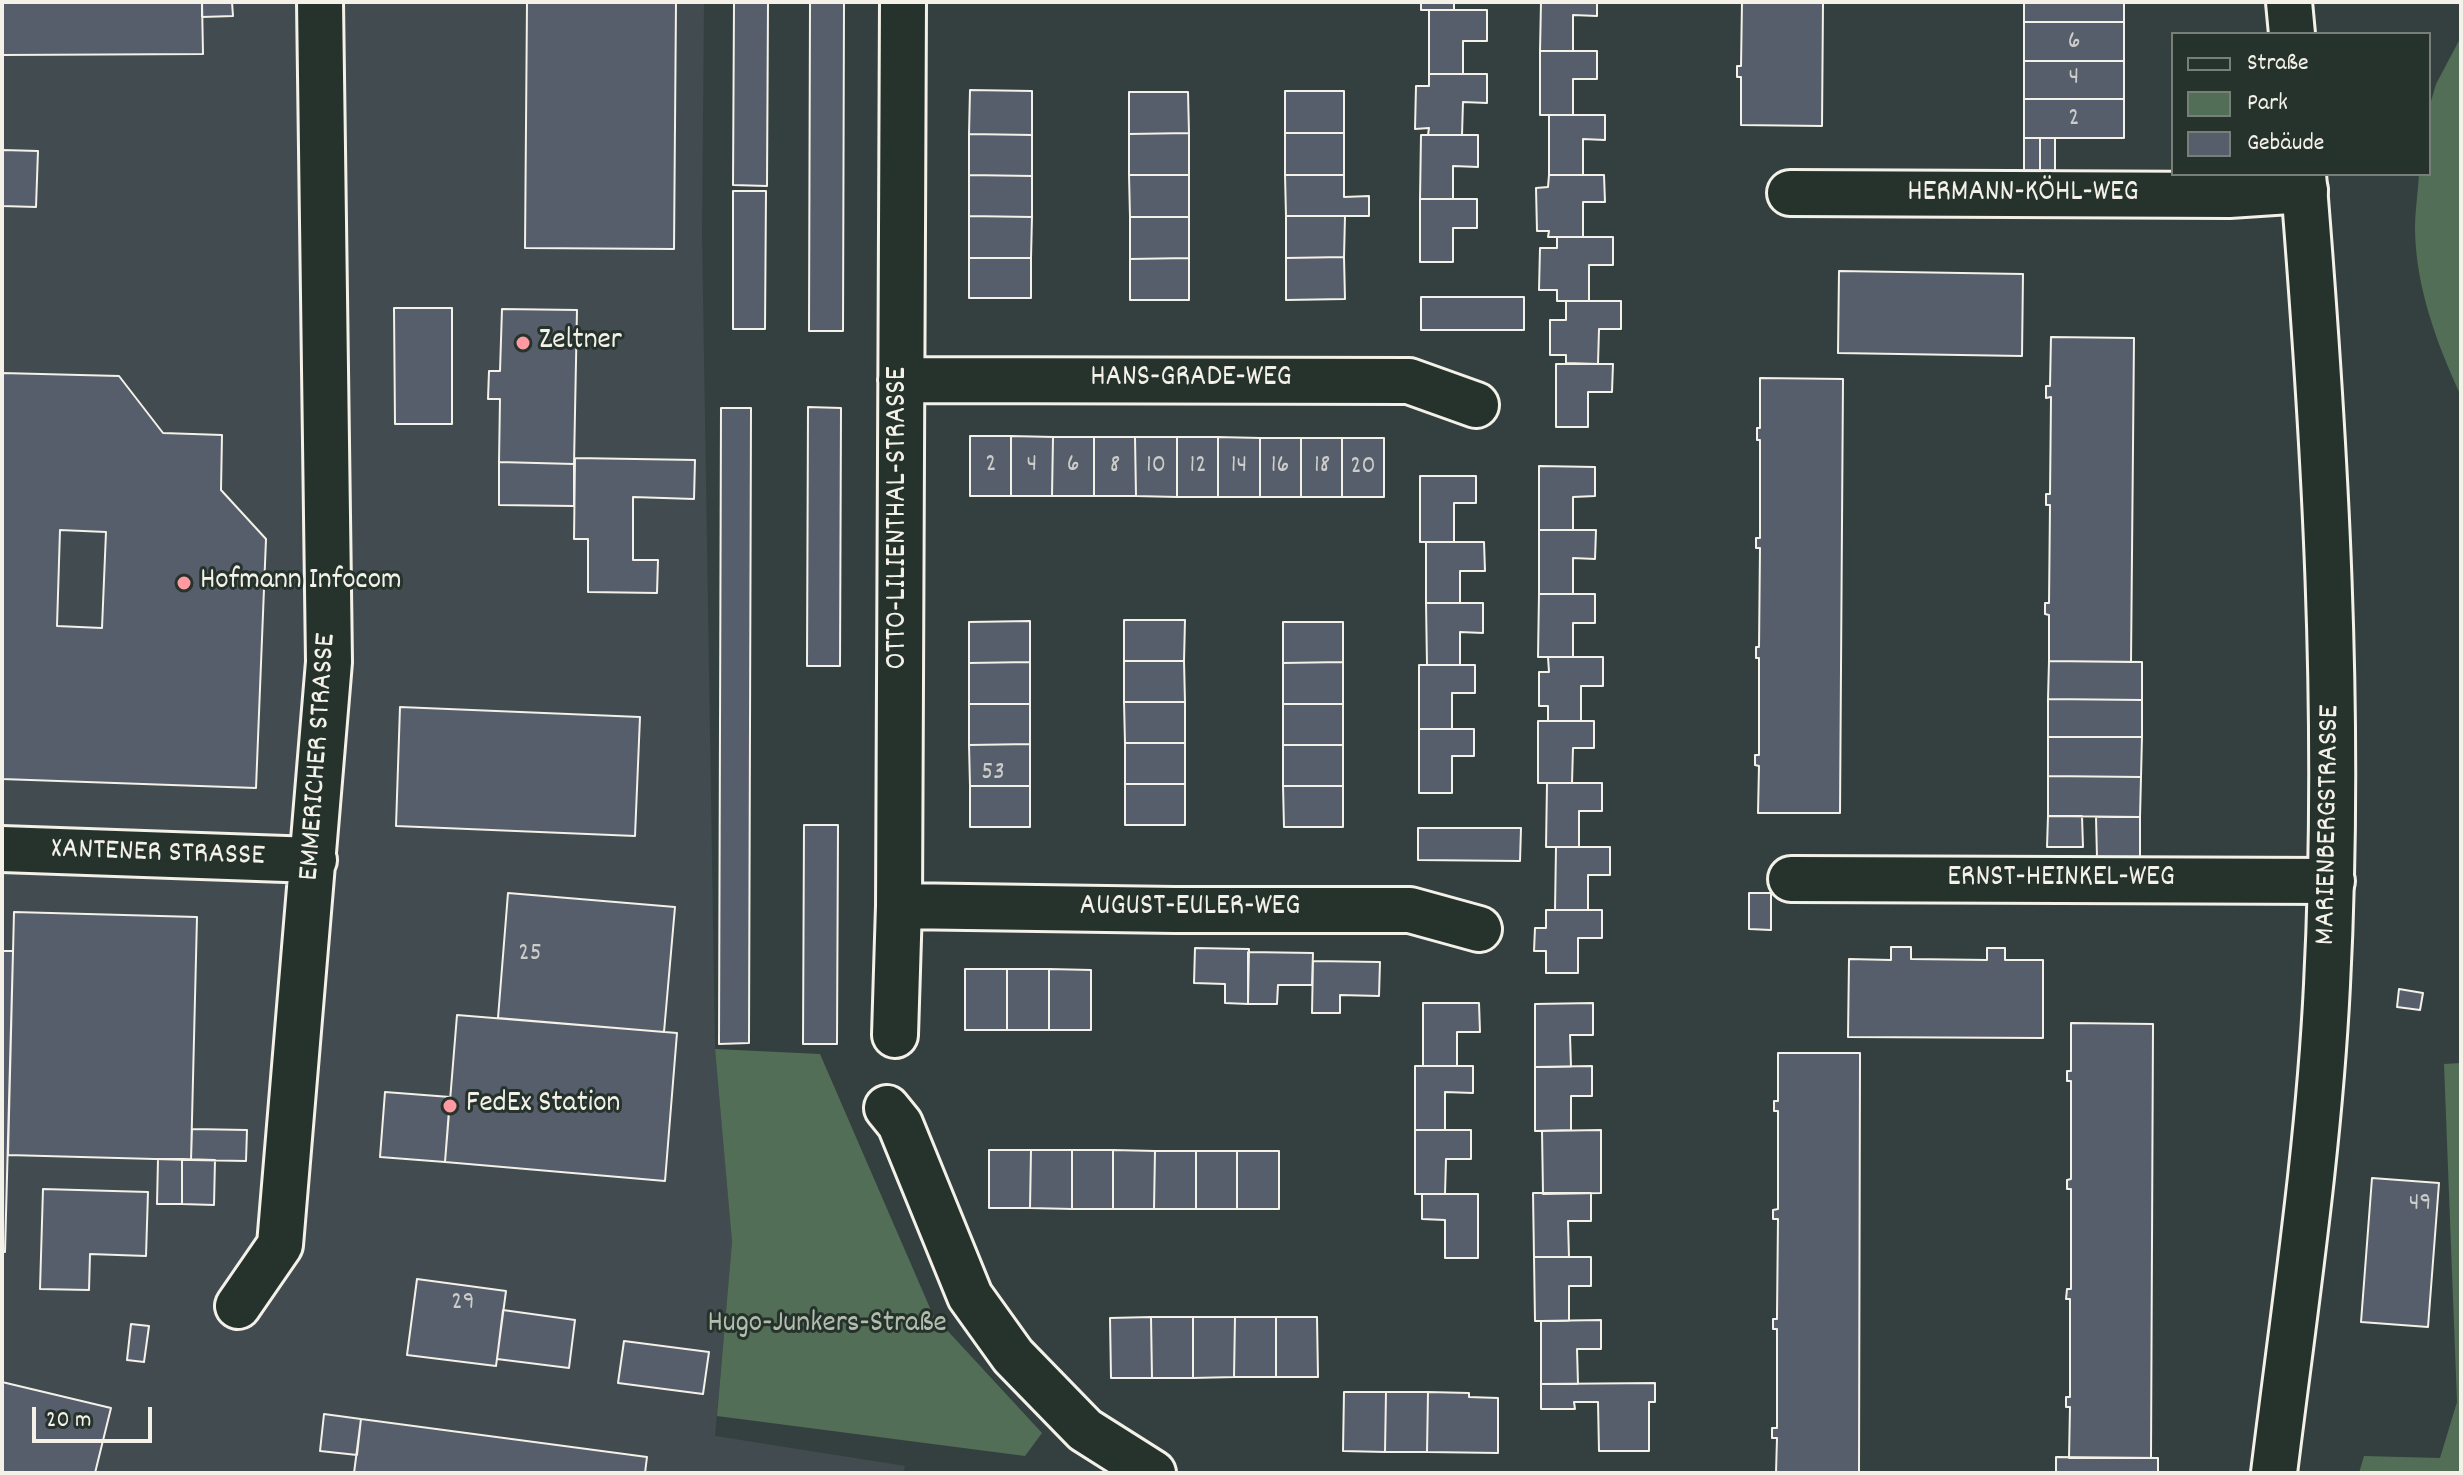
<!DOCTYPE html>
<meta charset="utf-8">
<style>
body{margin:0}
#map{position:relative;width:2463px;height:1475px;overflow:hidden;background:#344040;font-family:Dekko,sans-serif}
canvas{display:block}
.frame{position:absolute;inset:0;border:4px solid #f4f1e8;pointer-events:none}
.legend{position:absolute;left:2171px;top:32px;width:260px;height:144px;box-sizing:border-box;background:#26332d;border:2px solid #787f78;margin:0;padding:10px 14px;list-style:none;font-size:24px;color:#f4f1e8}
.legend li{display:flex;align-items:center;gap:16px;height:40px}
.legend b{width:40px;border:2px solid #787f78}
.scale{position:absolute;left:32px;top:1407px;width:120px;height:36px;box-sizing:border-box;border:4px solid #f4f1e8;border-top:0;padding-left:10px;font-size:24px;line-height:28px;white-space:nowrap;color:#f4f1e8;-webkit-text-stroke:6px #26332d;paint-order:stroke}
</style>
<div id="map">
<canvas width="2463" height="1475"></canvas>
<div class="frame"></div>
<ul class="legend">
<li><b style="height:10px;background:#26332d"></b>Straße</li>
<li><b style="height:22px;background:#526e56"></b>Park</li>
<li><b style="height:22px;background:#565e6b"></b>Gebäude</li>
</ul>
<div class="scale">20 m</div>
</div>
<script>
const g = document.querySelector('canvas').getContext('2d');
g.lineJoin = 'round';
function paint(path, color) {
  g.fillStyle = color;
  g.fill(path, 'evenodd');
}
function stroke(path, color, width, dash) {
  g.strokeStyle = color;
  g.lineWidth = width;
  g.lineCap = dash ? 'butt' : 'round';
  g.setLineDash(dash || []);
  g.stroke(path);
}
function label(font, color, halo, rows, align = 'center') {
  g.font = font + ' Dekko,sans-serif';
  g.lineWidth = 6;
  g.setLineDash([]);
  g.textBaseline = 'middle';
  g.strokeStyle = halo;
  g.fillStyle = color;
  for (const [text, x, y, turn = 0] of rows) {
    g.save();
    g.translate(x, y);
    g.rotate((+turn || 0) * Math.PI / 180);
    g.textAlign = isNaN(turn) ? turn : align;
    if (halo) g.strokeText(text, 0, 0);
    g.fillText(text, 0, 0);
    g.restore();
  }
}
paint(new Path2D(`
 M2,2H704L702,234L715,1049L732,1242L715,1436L905,1466L903,1473H2Z`), '#424c50');
paint(new Path2D(`
 M2461,37V396C2437,344 2416,288 2415,230C2415,211 2418,192 2419,174H2429V108L2436,84Z
 M715,1049L820,1054L933,1315L1042,1433L1025,1456L717,1416L732,1242Z
 M2461,1063V1473H2359L2364,1456L2440,1458L2457,1402L2444,1064Z`), '#526e56');
const building = new Path2D(`
 M2,2H202L203,54L2,55Z
 M202,2H232L233,16L202,17Z
 M527,2H676L674,249L525,248Z
 M734,2H768L767,186L733,185Z
 M810,2H844L843,331H809Z
 M1421,2H1454V10H1421Z
 M1541,2H1597V16L1573,15V51H1540Z
 M1742,2H1823L1822,126L1741,125V77H1737V66H1741Z
 M2024,2H2124V22H2024Z
 M1429,10H1487V41H1463V74H1429Z
 M2024,22H2124V61H2024Z
 M1540,51H1597V79H1573V115H1540Z
 M2024,61H2124V99H2024Z
 M1429,74H1487V103L1463,102L1462,135H1428L1429,128L1415,129L1416,86H1429Z
 M970,90L1032,91V135L969,134Z
 M1285,91H1344V133H1285Z
 M1129,92H1188L1189,133L1129,134Z
 M2024,99H2124V138H2024Z
 M1549,115H1605V140L1583,139V175H1549Z
 M1189,133V175H1129V134Z
 M1285,133H1344V175H1285Z
 M969,134L1032,135V176L969,175Z
 M1421,135H1478V167L1453,166V199H1420Z
 M2024,138H2040V175H2024Z
 M2040,138H2055V176L2040,175Z
 M3,150L38,151L36,207L2,206Z
 M969,175L1032,176V217L969,216Z
 M1129,175H1189V217H1130Z
 M1285,175H1344V197L1369,196V216H1286Z
 M1549,175H1604L1605,202H1583V237H1548L1549,231H1537L1536,188L1548,187Z
 M733,191H766L765,329H733Z
 M1420,199H1477V228H1453V262H1420Z
 M969,216L1032,217L1031,258H969Z
 M1286,216H1345L1344,257L1286,258Z
 M1130,217H1189V258L1130,259Z
 M1557,237H1613V265H1589V301H1557V290H1539L1540,248H1557Z
 M1344,257L1345,299L1286,300V258Z
 M969,258H1031V298H969Z
 M1189,258V300H1130V259Z
 M1839,271L2023,274L2022,356L1838,353Z
 M1421,297H1524V330H1421Z
 M1566,301H1621V329H1599L1598,364L1566,363V355H1550V320H1566Z
 M394,308H452V424H395Z
 M502,309L577,310L574,464L499,462L500,399H488L489,371H500Z
 M2051,337L2134,338L2131,662L2049,661V615L2045,614V603H2049L2050,505H2046V494H2050L2051,397L2046,398V386H2050Z
 M1556,364H1613L1612,392H1588V427H1556Z
 M2,373L119,376L163,433L222,435L221,490L266,539L256,788L2,779ZM60,530L106,532L102,628L57,626Z
 M1760,378L1843,379L1840,813H1758L1759,766L1755,765V755H1759V658H1756V647H1759L1760,548H1756V538H1760V440H1757V428H1760Z
 M808,407L841,408L840,666H807Z
 M721,408H751L749,1043L719,1044Z
 M970,436H1011V496H970Z
 M1011,436L1053,437L1052,496H1011Z
 M1053,437H1094V496H1052Z
 M1094,437H1135L1136,496H1094Z
 M1135,437H1177V497L1136,496Z
 M1177,437H1218V497H1177Z
 M1218,437L1260,438V497H1218Z
 M1260,438H1301V497H1260Z
 M1301,438H1342V497H1301Z
 M1342,438H1384V497H1342Z
 M575,458L695,460L694,499L633,497V560H658L657,593L588,592V539H574Z
 M499,462L574,464V506L499,505Z
 M1539,466L1595,467V496L1573,497V530H1539Z
 M1420,476H1476V503H1454V542H1420Z
 M1539,530H1596L1595,559L1573,558V594H1539Z
 M1426,542H1484L1485,571H1460V603H1426Z
 M1539,594H1595V623H1573V657H1538Z
 M1426,603H1483V633L1460,632V665H1427Z
 M1124,620H1185L1184,661H1124Z
 M1030,621V662L969,663V622Z
 M1283,622H1343V662L1283,663Z
 M1548,657H1603V686H1581V721H1548V706H1539V672H1549Z
 M1124,661H1184L1185,702H1124Z
 M2049,661L2142,662V700L2048,699Z
 M1030,662V704H969V663Z
 M1343,662V704H1283V663Z
 M1419,665H1475V693H1452V729H1419Z
 M2048,699L2142,700V737H2048Z
 M1124,702H1185V743H1125Z
 M969,704H1030V744L969,745Z
 M1283,704H1343V745H1283Z
 M400,707L640,717L635,836L396,826Z
 M1538,721H1594V748H1573L1572,783H1538Z
 M1419,729H1474V756H1452V793H1419Z
 M2048,737H2142L2141,777L2048,776Z
 M1125,743H1185V784H1125Z
 M1030,744V786H970L969,745Z
 M1283,745H1343V786H1283Z
 M2048,776L2141,777L2140,817L2048,816Z
 M1547,783H1602V811H1579V847H1546Z
 M1125,784H1185V825H1125Z
 M970,786H1030V827H970Z
 M1283,786H1343V827H1284Z
 M2048,816H2082L2083,847H2047Z
 M2096,817H2140V859L2097,858Z
 M804,825H838L837,1044H803Z
 M1418,828H1521L1520,861L1418,860Z
 M1556,847H1610V875H1588V910H1555Z
 M508,893L675,907L664,1032L498,1018Z
 M1749,893H1771V930L1749,929Z
 M1546,910H1602V938H1578V973H1546V951H1534L1535,928H1546Z
 M14,912L197,917L191,1160L8,1155Z
 M1891,947H1911V959L1987,960V948H2005V960H2043V1038L1848,1037L1849,959L1891,960Z
 M1195,948L1249,949L1248,1004L1225,1003V984L1194,983Z
 M2,951H13L5,1252H2Z
 M1248,952L1313,953L1312,985H1278L1277,1004H1248Z
 M1313,961L1380,962L1379,996L1340,995V1013H1312Z
 M965,969H1007V1030H965Z
 M1007,969H1049V1030H1007Z
 M1049,969L1091,970V1030H1049Z
 M2399,989L2423,993L2420,1010L2397,1007Z
 M1423,1003H1479L1480,1032H1457V1066H1423Z
 M1593,1003V1035H1570L1571,1067H1535V1004Z
 M457,1015L677,1033L665,1181L445,1162Z
 M2071,1023L2153,1024L2151,1458H2069L2070,1407H2066V1397H2070V1299H2066L2067,1289H2071V1189H2067V1180L2071,1179V1081H2067V1071H2071Z
 M1778,1053H1860L1859,1473H1776L1777,1438H1772V1428H1777V1329H1773V1319H1777V1314L1778,1219H1773V1210L1778,1209V1111H1774V1101H1778Z
 M1415,1066H1473V1093L1445,1092V1130H1415Z
 M1592,1066V1096H1571V1130L1535,1131V1067Z
 M385,1092L450,1097L445,1162L380,1157Z
 M192,1129L247,1130L246,1161L191,1160Z
 M1415,1130H1471V1159H1446L1445,1194H1415Z
 M1601,1130V1193L1543,1194L1542,1131Z
 M989,1150H1031L1030,1208H989Z
 M1031,1150H1072V1209L1030,1208Z
 M1072,1150H1113V1209H1072Z
 M1113,1150L1155,1151L1154,1209H1113Z
 M1155,1151H1196V1209H1154Z
 M1196,1151H1237V1209H1196Z
 M1237,1151H1279V1209H1237Z
 M158,1159H182V1204H157Z
 M182,1159L215,1160L214,1205L182,1204Z
 M2372,1178L2439,1183L2428,1327L2361,1322Z
 M43,1189L148,1192L146,1256L90,1254L89,1290L40,1289Z
 M1533,1193H1591V1221H1568L1569,1257H1534Z
 M1422,1194H1478V1258H1445V1220L1422,1219Z
 M1534,1257H1591V1286H1569V1321H1535Z
 M417,1279L506,1291L496,1366L407,1355Z
 M503,1310L575,1320L569,1368L497,1359Z
 M1151,1317L1152,1378H1111L1110,1318Z
 M1151,1317H1193V1378H1152Z
 M1193,1317H1235L1234,1377L1193,1378Z
 M1235,1317H1276V1377H1234Z
 M1276,1317H1317L1318,1377H1276Z
 M1601,1320V1349H1577L1578,1384H1541V1321Z
 M131,1324L149,1326L144,1362L127,1360Z
 M624,1341L709,1352L703,1394L618,1383Z
 M2,1382L111,1408L95,1473H2Z
 M1655,1383V1402H1649V1451H1599L1598,1402H1574L1575,1409H1541V1384Z
 M1344,1392H1386L1385,1452L1343,1451Z
 M1386,1392H1428L1427,1452H1385Z
 M1428,1392L1469,1393V1397L1498,1398V1453L1427,1452Z
 M324,1414L361,1419L357,1455L320,1451Z
 M361,1419L647,1457L645,1473H354Z
 M2056,1457L2158,1458V1473H2056Z`);
paint(building, '#565e6b');
stroke(building, '#f4f1e8', 2);
const street = new Path2D(`
 M1790,193L2229,195L2305,190
 M901,380L1409,381L1476,405
 M2,849L314,860
 M1791,879L2332,881
 M899,906L1175,910H1410L1479,929
 M895,1035L899,906L903,2
 M887,1108L900,1124L970,1296L1013,1356L1085,1430L1153,1473
 M238,1306L280,1245L329,662L320,2`);
const secondary = new Path2D(`
 M2289,2L2292,34
 M2274,1473C2294,1311 2319,1148 2327,985C2341,714 2325,444 2303,174`);
stroke(street, '#f4f1e8', 50);
stroke(secondary, '#f4f1e8', 50);
stroke(street, '#26332d', 44);
stroke(secondary, '#26332d', 44);
for (const [x, y, r, color] of [
 [523,343,8,"#ff9aa2"],
 [184,583,8,"#ff9aa2"],
 [450,1106,8,"#ff9aa2"]
]) {
  const dot = new Path2D();
  dot.arc(x, y, r, 0, 2 * Math.PI);
  g.fillStyle = color;
  g.fill(dot);
  stroke(dot, '#26332d', 3);
}
label('26px', '#ccccc9', null, [
 ["6",2074,43],
 ["4",2074,79],
 ["2",2074,120],
 ["2",991,466],
 ["4",1032,466],
 ["6",1073,466],
 ["8",1115,467],
 ["10",1156,467],
 ["12",1198,467],
 ["14",1239,467],
 ["16",1280,467],
 ["18",1322,467],
 ["20",1363,468],
 ["53",993,774],
 ["25",530,955],
 ["49",2420,1205],
 ["29",463,1304]
]);
label('30px', '#f4f1e8', '#26332d', [
 ["HERMANN-KÖHL-WEG",2023,195],
 ["HANS-GRADE-WEG",1191,380],
 ["OTTO-LILIENTHAL-STRASSE",900,518,-90],
 ["EMMERICHER STRASSE",320,757,-86],
 ["MARIENBERGSTRASSE",2330,825,-89],
 ["XANTENER STRASSE",158,855,2],
 ["ERNST-HEINKEL-WEG",2061,880],
 ["AUGUST-EULER-WEG",1190,909]
]);
label('30px', '#f4f1e8', '#26332d', [
 ["Zeltner",539,343],
 ["Hofmann Infocom",200,583],
 ["FedEx Station",466,1106]
], 'left');
label('30px', '#b3bdae', '#26332d', [
 ["Hugo-Junkers-Straße",827,1326]
]);
</script>
